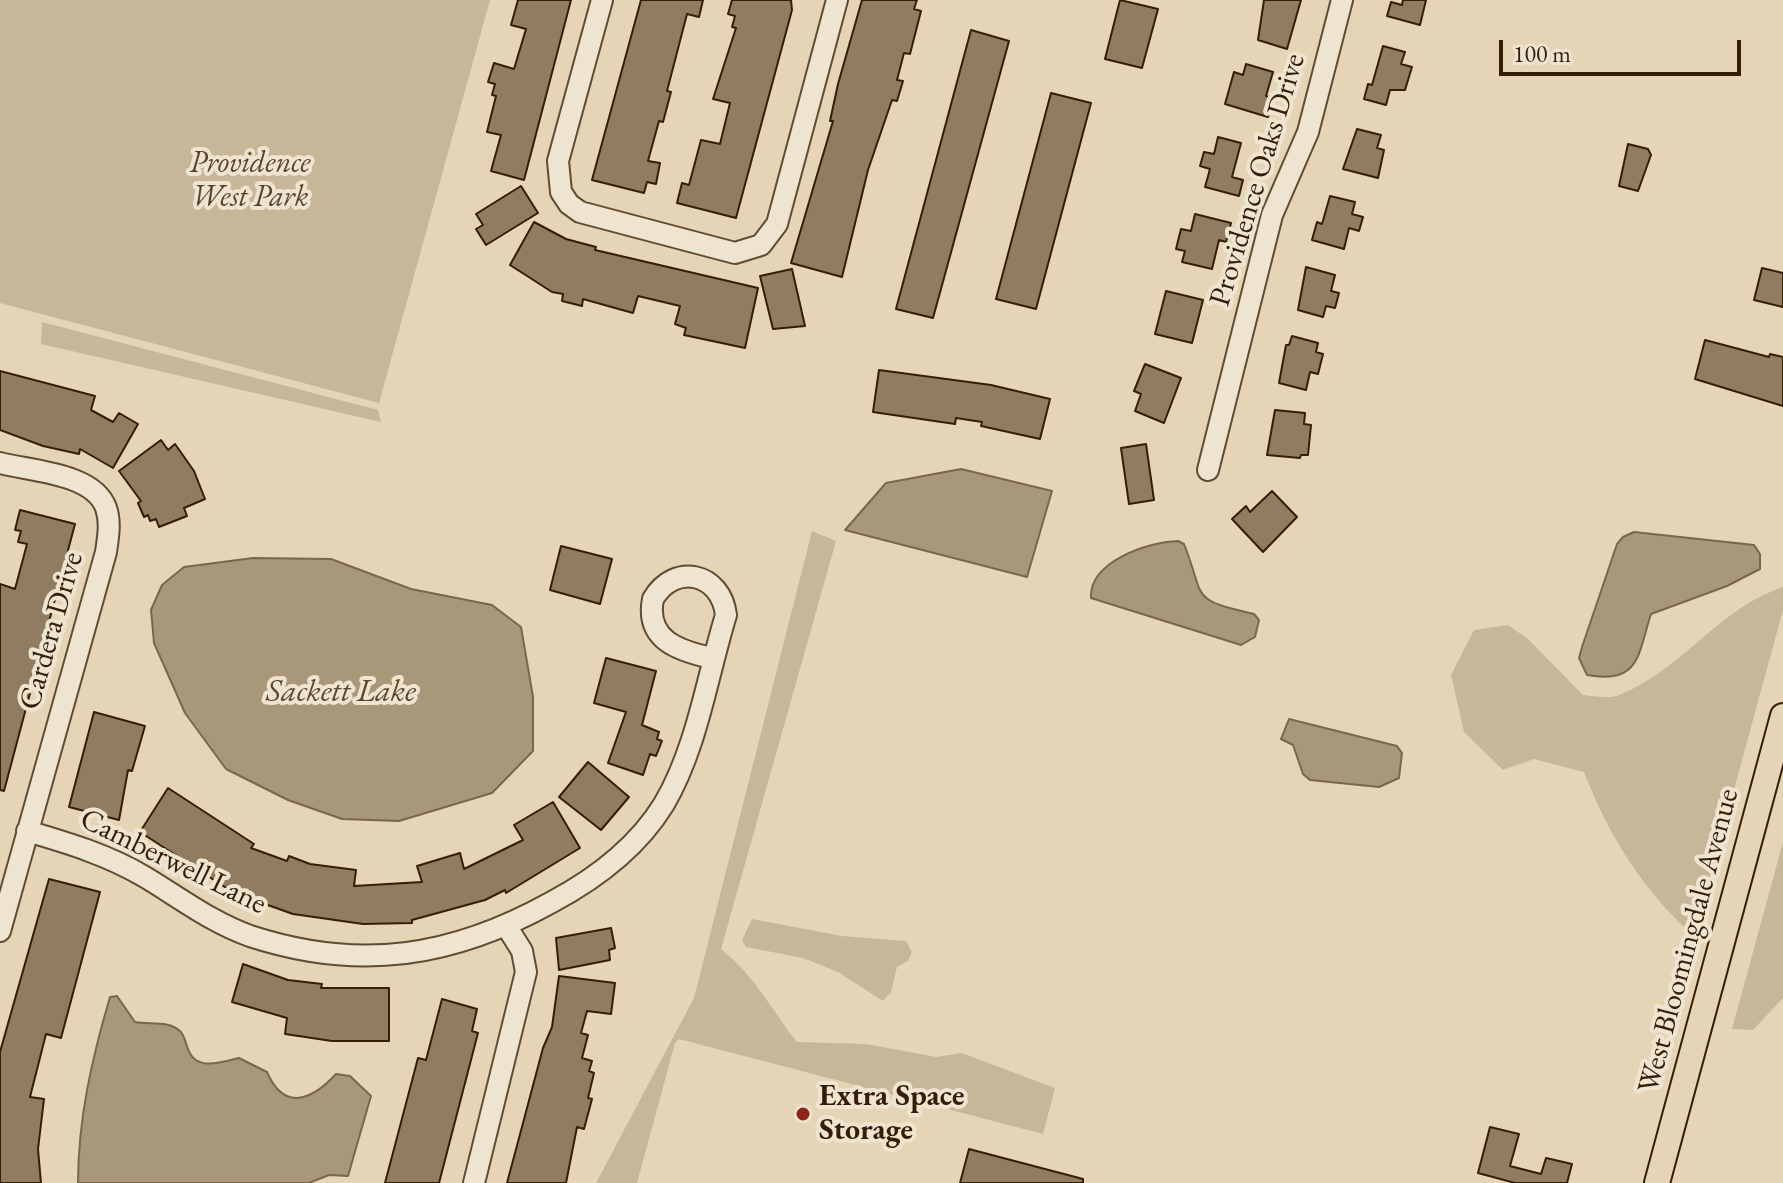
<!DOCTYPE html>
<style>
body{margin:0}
#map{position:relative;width:1783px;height:1183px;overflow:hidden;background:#e5d5b6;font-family:"EB Garamond",serif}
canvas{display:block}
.scale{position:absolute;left:1499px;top:40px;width:242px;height:36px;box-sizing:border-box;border:4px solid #341e05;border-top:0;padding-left:10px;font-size:24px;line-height:28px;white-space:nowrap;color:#341e05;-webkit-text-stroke:6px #eee4d0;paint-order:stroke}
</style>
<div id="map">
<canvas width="1783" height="1183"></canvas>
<div class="scale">100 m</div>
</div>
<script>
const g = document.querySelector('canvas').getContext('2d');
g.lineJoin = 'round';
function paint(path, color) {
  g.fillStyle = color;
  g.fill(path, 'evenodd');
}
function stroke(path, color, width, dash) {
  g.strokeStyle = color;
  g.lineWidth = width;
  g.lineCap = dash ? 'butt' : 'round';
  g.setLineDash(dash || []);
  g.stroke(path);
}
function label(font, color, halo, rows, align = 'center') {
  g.font = font + ' "EB Garamond",serif';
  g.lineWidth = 8;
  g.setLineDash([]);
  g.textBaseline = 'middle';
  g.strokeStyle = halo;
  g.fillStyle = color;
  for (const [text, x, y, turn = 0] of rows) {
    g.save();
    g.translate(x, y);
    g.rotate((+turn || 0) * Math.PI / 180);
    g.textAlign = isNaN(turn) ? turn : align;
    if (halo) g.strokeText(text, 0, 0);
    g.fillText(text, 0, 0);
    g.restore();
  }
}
paint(new Path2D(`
 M0,0H490L379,403L0,303Z
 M42,322L378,410L381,422L41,344Z
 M812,531L836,541L721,949C755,976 771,1009 797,1042L866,1044L936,1057L962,1053L1055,1088L1043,1134L679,1039L675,1043L637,1183H596L694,998Z
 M1783,587V610L1694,936C1644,892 1608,835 1584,772L1534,759L1503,770L1464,732L1451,675L1474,630L1508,625L1528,639L1583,695C1593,696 1610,699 1619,695C1682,670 1719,608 1783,587Z
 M1783,842V998L1753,1030L1732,1029Z
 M752,919L842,936L906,941L912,952L908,961L897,967L891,992L883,1001L838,972L803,958L746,947L742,940Z`), '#c7b698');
const water = new Path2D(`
 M961,469L1052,491L1027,577L845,530L886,483Z
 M1634,532L1754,545L1760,554V569L1727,586L1651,614C1638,654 1640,685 1587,675L1579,658L1582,647L1617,544L1623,537Z
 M1178,541L1184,544C1206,599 1188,599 1254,614L1259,620L1255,637L1241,645L1091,598C1089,562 1147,542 1178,541Z
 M253,558L331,559L411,589L492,605L521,627L533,697V751L492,793L399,821L342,819L288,800L226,769L185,713L154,643L151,610L162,585L184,567Z
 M1289,719L1397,746L1402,753L1399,778L1379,787L1310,780L1303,774L1293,745L1281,739Z
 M117,996L135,1022C150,1025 168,1020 180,1031C185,1036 185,1042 188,1049C196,1072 222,1062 239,1058L267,1072C284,1112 312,1100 336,1074L350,1076L371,1096L348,1176L329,1175L309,1183H78C78,1119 92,1058 110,997Z`);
paint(water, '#a9977a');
stroke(water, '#7a674b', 2);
const building = new Path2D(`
 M518,0H571L524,180L491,171L501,135L487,132L496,96L492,95L495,84L488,82L494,63L514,69L526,29L511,25Z
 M641,0H703L699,17L687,14L667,91L671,92L663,122L659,121L648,161L660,163L656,184L647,182L644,193L592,180Z
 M732,0H791L792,10L736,218L677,203L682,183L689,185L701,140L720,144L730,103L713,99L736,28L732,27L735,16L728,14Z
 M862,0H917L914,9L921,11L910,54L904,53L897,80L903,81L897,101L892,100L868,170L842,277L791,263L833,121H830L838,84Z
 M1120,0L1158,9L1142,68L1105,59Z
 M1264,0H1301L1287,49L1258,40Z
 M1403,0H1426L1420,25L1387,16L1391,2L1402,5Z
 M971,30L1009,41L933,318L896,309Z
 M1383,46L1405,52L1401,64L1412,67L1405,90H1390L1386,105L1364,99L1368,84L1372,85Z
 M1246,64L1273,72L1266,96L1273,98L1268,117L1225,104L1234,72L1243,75Z
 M1051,93L1091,103L1036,309L996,299Z
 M1357,129L1381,135L1377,148L1384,150L1378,178L1343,169Z
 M1218,137L1241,143L1232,177L1243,180L1239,196L1205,187L1210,169L1200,166L1204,152L1214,154Z
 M1628,144L1648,149L1651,155L1638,191L1619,186Z
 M521,186L538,213L486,245L476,229L483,225L476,214Z
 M1330,196L1355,202L1352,214L1363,217L1359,231L1349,228L1344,249L1312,240L1317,222L1322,224Z
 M1195,214L1231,223L1226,242L1219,240L1212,269L1182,262L1185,251L1176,249L1181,229L1191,231Z
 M534,222L566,239L596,247L595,250L758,288L745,348L684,335L686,328L675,324L680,306L638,296L633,313L583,299L582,306L562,301L563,294L552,292L510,265Z
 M1306,267L1335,275L1331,291L1339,293L1335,308L1326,306L1323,317L1298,310Z
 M1762,268L1783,273V307L1754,300Z
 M792,269L805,326L773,329L760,276Z
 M1166,291L1203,300L1192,343L1155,334Z
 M1292,336L1318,343L1316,352L1323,354L1318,374L1310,372L1306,390L1279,383L1286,345H1289Z
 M1705,340L1769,357L1770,354L1783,357V406L1695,379Z
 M1145,364L1181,378L1164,423L1135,411L1141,394L1134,391Z
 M879,370L991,385L1050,399L1040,439L981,426L982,422L956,418L955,424L873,412Z
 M0,371L95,396L91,410L113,422L119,413L138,424L113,468L80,449L79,454L43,446L0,430Z
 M1275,410L1305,413L1304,424L1311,425L1308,455H1301L1300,458L1267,455Z
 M161,440L168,450L175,444L194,471L205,499L184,508L187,516L159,527L156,519L150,521L148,515L144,517L138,503L141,501L119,471Z
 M1146,444L1154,500L1129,504L1121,448Z
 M1272,491L1297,517L1263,552L1232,519L1246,506L1250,512Z
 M20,510L75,524L4,791L0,790V584L15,589L27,544L18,542L21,531L15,530Z
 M561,546L612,559L600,604L550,590Z
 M606,658L656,671L642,725L659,732L657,739L662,741L656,756L650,754L643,775L608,763L626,712L594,703Z
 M94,712L145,726L132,771L128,770L119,820L69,807Z
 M588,762L629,797L601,830L559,797Z
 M168,788L254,844L251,848L287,861L289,856L310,864L356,870L354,886L422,882L417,866L460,853L464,869L523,840L514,825L553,802L580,848L506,893L505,890L485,900L412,920V923L363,924L293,914L234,893L140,832Z
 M49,879L100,892L61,1038L46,1034L30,1097L44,1099L38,1149L41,1183H0V1052Z
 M611,928L615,948L609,950L610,960L559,970L556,938Z
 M243,964L288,980L322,984L321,988H389V1041H332L285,1034L287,1018L232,1002Z
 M559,976L615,983L611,1014L587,1011L581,1033L588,1035L582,1058L592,1061L589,1071L594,1073L588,1098L592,1099L584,1129L577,1127L566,1183H507L543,1048L552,1027Z
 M442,999L477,1009L472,1031L478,1033L439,1183H385L418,1058L426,1060Z
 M1490,1127L1519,1134L1510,1166L1541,1174L1546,1158L1572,1164L1567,1183H1515L1478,1173Z
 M969,1149L1083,1179V1183H960Z`);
paint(building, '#907d61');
stroke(building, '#341e05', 2);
const minor = new Path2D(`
 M602,0L558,161L561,192L569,204L580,212L735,253L761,245L777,224L837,0
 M0,463C30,471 94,473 106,508C111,522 108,538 106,552L0,931
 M1208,470L1272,215L1308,132L1342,0
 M27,831C68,843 108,855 145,877C180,898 211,922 250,936C360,972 453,957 552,902C597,878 637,848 664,804C697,748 707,677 726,615C721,573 675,562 653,599C645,640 679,651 712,658
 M474,1183L526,972L522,951L507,927`);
const major = new Path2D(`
 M1657,1183L1783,716`);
stroke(minor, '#604c31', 24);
stroke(major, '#341e05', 28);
stroke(minor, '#eee4d0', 20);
stroke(major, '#e5d5b6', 24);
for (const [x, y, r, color] of [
 [803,1114,8,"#8f2418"]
]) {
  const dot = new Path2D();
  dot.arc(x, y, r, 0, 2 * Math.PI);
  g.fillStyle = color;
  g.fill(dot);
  stroke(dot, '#eee4d0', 3);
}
label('italic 30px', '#59442a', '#eee4d0', [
 ["Providence",250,164],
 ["West Park",250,198]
]);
label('30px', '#341e05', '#eee4d0', [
 ["Providence Oaks Drive",1258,180,-73],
 ["Cardera Drive",52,631,-74],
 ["Camberwell Lane",173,862,26],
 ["West Bloomingdale Avenue",1689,941,-75]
]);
label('bold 30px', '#341e05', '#eee4d0', [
 ["Extra Space",819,1097],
 ["Storage",819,1131]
], 'left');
label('italic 32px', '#5d482e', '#eee4d0', [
 ["Sackett Lake",341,692]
]);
</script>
